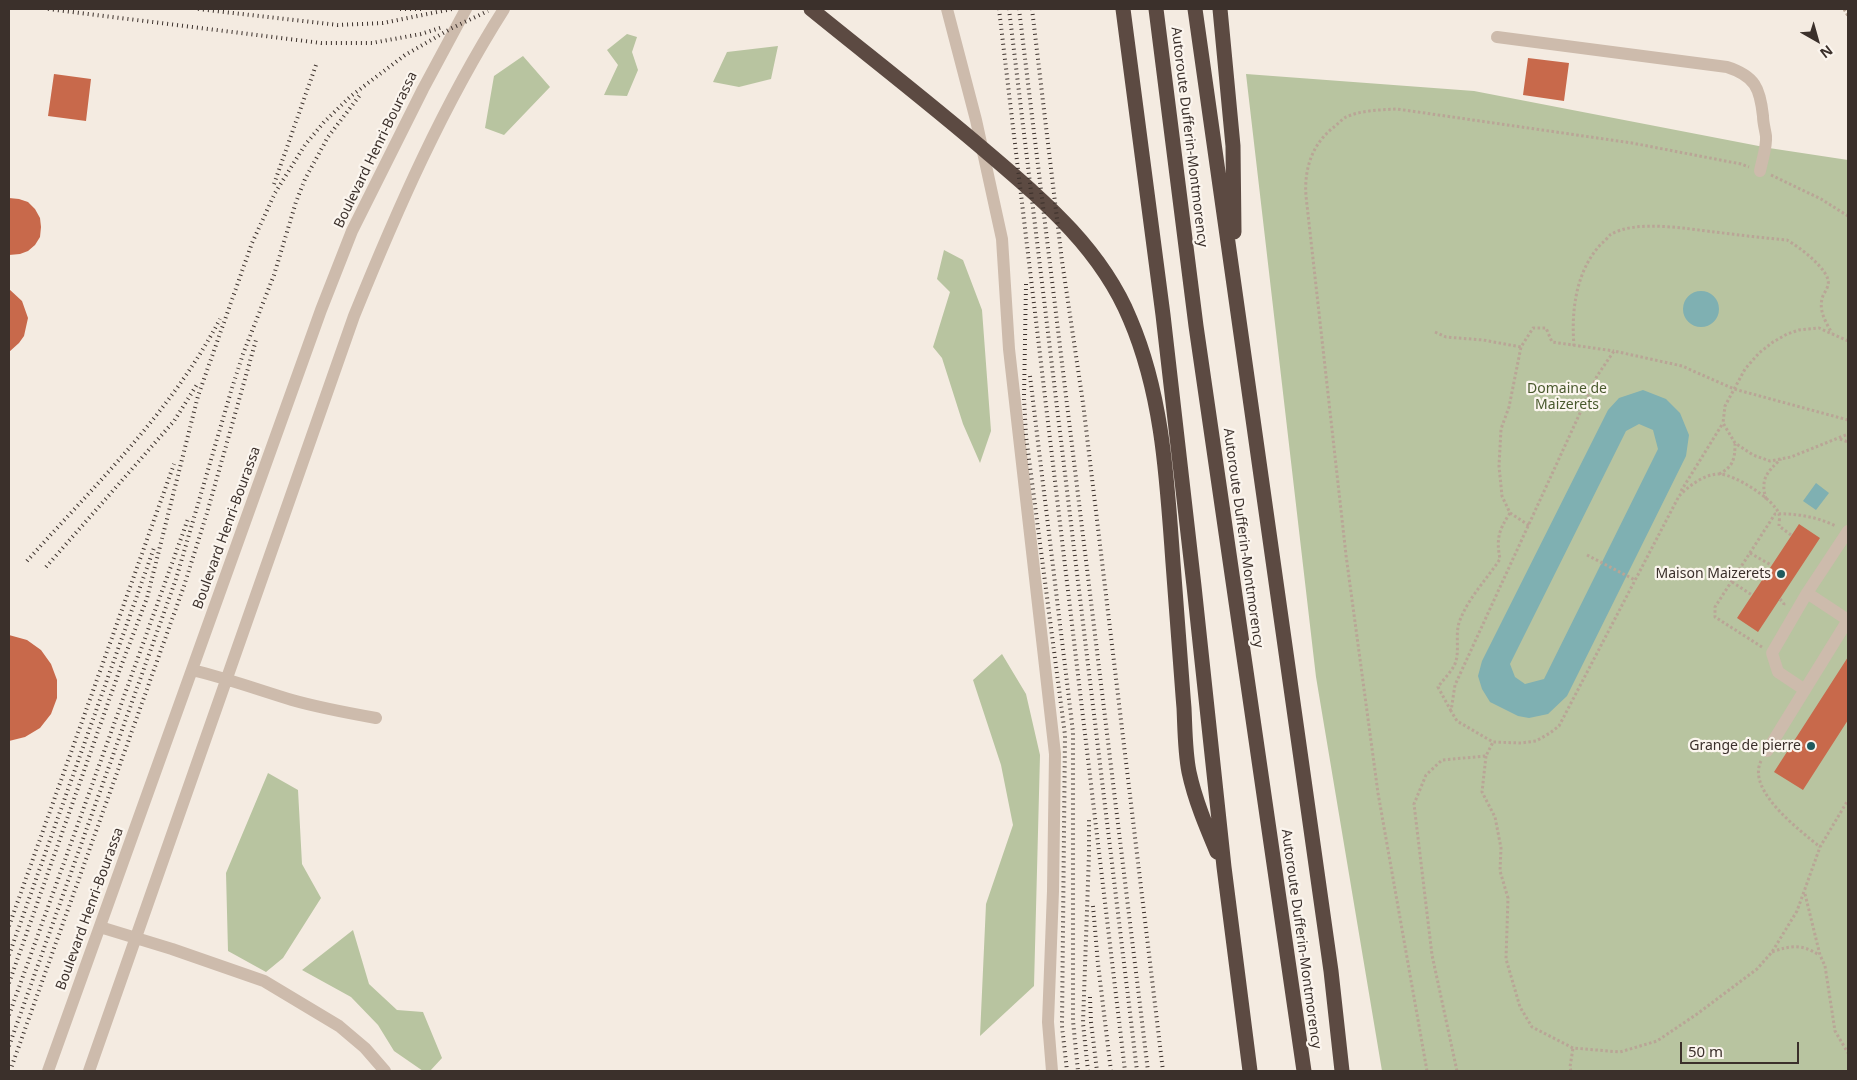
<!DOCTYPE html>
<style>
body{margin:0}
#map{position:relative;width:1857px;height:1080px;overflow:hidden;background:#f4ebe1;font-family:"Noto Sans",sans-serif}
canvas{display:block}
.frame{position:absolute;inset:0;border:10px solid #3b302b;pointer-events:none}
.north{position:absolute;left:1792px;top:15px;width:50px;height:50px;-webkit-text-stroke:4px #fbf5ee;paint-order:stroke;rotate:142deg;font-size:14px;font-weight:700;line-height:20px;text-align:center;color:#3b302b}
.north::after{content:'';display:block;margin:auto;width:18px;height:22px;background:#3b302b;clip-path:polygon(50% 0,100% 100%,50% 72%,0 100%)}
.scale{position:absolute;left:1680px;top:1042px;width:119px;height:22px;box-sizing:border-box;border:2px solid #3b302b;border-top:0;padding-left:6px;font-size:15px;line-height:18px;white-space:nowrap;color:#3b302b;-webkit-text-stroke:4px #fbf5ee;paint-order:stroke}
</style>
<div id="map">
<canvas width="1857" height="1080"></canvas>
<div class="frame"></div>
<div class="north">N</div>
<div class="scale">50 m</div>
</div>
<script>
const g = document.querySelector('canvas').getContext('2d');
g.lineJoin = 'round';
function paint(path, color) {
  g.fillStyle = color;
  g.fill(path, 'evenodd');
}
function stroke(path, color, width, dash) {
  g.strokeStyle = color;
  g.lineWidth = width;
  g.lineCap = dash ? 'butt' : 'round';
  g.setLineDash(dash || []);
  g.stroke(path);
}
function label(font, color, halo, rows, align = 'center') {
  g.font = font + ' "Noto Sans",sans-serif';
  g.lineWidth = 4.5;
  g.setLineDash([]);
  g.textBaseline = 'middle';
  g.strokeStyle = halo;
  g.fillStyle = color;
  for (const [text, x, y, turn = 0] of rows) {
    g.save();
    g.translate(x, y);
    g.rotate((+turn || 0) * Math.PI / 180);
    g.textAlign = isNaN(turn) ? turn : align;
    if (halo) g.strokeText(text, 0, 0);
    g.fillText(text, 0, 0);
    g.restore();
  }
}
paint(new Path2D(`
 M627,34L637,37L632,52L638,70L627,96L604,95L618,65L607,50Z
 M778,46L771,79L739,87L713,82L727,52Z
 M523,56L550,87L504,135L485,128L494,76Z
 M1246,74L1474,91L1769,148L1848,160V1071H1382L1316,677Z
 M944,250L963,260L982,310L991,431L980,463L963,424L942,358L933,347L950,292L937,279Z
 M1002,654L1026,694L1040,755L1034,986L980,1036L986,904L1013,825L1001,765L973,680Z
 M268,773L298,790L302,864L321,898L283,958L266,972L228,951L226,873Z
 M353,930L369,984L397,1010L423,1012L442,1058L430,1071H423L394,1051L378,1025L351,997L302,970Z`), '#b8c4a0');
paint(new Path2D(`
 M1683 309a18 18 0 1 1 36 0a18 18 0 1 1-36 0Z
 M1643,390L1666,399L1680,413L1689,435L1686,456L1567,696L1548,714L1529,718L1518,716L1490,702L1482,689L1478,676L1482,661L1608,410L1619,398ZM1639,424L1653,430L1658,449L1544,679L1525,684L1515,677L1510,664L1626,431Z
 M1816,483L1829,493L1816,510L1803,501Z`), '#7fb0b2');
paint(new Path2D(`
 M1528,58L1569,63L1564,101L1523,95Z
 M54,74L91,79L86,121L48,116Z
 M9,198L19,199L28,202L35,209L40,218L41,227L40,237L35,245L28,251L20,254L9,255Z
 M9,289L22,301L28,318L24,336L19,343L9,352Z
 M1799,524L1820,538L1758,632L1737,618Z
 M9,635L27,640L41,650L51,664L57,680V698L51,714L40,728L25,737L9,741Z
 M1848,657V720L1803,790L1774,772Z`), '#c8694b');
stroke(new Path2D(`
 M1844,9L1848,16
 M1771,175L1821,199L1848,216
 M1435,332L1446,337L1483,340L1521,347
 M1848,341L1819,328L1799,330L1787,334L1773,342L1759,353L1745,369L1725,406L1723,423L1735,443L1753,455L1770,461L1791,457L1848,434
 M1574,346C1571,310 1576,270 1602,243C1605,241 1608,237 1610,235C1635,219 1687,229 1715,232C1739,235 1763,238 1787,240C1798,246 1832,271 1828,285C1827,290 1823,294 1822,299C1819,311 1826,323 1832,333
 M1840,439L1848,442
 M1719,474C1733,467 1735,459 1735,444
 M1681,491L1723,423
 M1766,499C1760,479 1767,472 1781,459
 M1510,513L1530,526
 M1791,535L1779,526C1779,523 1780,517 1779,514C1774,499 1734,474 1719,474C1704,474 1689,486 1679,496L1559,726L1550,733L1536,741L1521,743L1493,742L1457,721L1451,711L1455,685L1597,376L1614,351L1682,366L1734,389L1848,420
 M1750,553L1771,565
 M1587,555L1635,580
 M1732,582L1752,595
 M1780,599L1784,604L1783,607
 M1762,647L1715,617V607L1775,514C1796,513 1817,517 1836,526
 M1451,711L1438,687C1443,680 1450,673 1454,666C1461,653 1454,634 1460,620C1469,597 1487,579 1500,559C1496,538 1499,530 1510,513L1502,496L1499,466L1501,429L1509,407L1521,347L1533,328H1546L1552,342L1614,351
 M1486,756L1482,792L1495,817L1501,848L1500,871L1508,898L1506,959L1520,1007L1532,1027L1573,1048L1620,1052L1657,1041L1697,1014L1757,969L1772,952L1797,911L1820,847L1848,800
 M1761,761C1746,791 1801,831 1820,847
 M1805,894L1820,955L1825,966L1835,1031L1848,1053
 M1772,952C1791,945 1802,944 1819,955
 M1427,1071L1378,793L1346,555L1306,196C1304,169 1312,144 1334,127C1338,124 1342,119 1346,117C1362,110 1380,110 1397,109L1632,143L1741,164L1749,167
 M1457,1071L1432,955L1414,804L1426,775L1442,760L1486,756L1493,742
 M1571,1071L1570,1067L1573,1048`), '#b9a596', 3, [2.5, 2.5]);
stroke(new Path2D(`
 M947,9L976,120L1002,239L1009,349L1055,754L1053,891L1048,1022L1052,1071
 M1497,37L1727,67C1755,76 1760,88 1763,116C1763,123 1765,129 1766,136C1767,147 1762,160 1760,171
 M1807,593L1848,620
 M192,670C226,678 259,690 292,700C320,708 348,713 376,718
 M1805,690L1778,672L1772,653L1807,593L1848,531
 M1767,751L1848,620
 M100,927L172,949L264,981L339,1026L365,1048L385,1071
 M48,1071L321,310L352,231L423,89L466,9
 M89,1071L354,316C397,210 443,105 504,9`), '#cdbbac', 12);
stroke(new Path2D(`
 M811,9C870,57 931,104 989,154C1045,202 1101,249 1130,319C1163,396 1167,481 1173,563C1177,612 1180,660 1184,708C1185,729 1185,752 1189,772C1195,800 1206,826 1217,852
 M1123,9L1163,315L1194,586L1224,867L1250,1071
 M1156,9L1196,326L1304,1071
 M1195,9L1331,971L1342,1071
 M1220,9L1233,146L1234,232`), '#5c4a42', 15);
stroke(new Path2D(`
 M48,9L321,43H372L421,34L443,27
 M198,9L338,25L383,23L452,9
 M400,9H423
 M999,9L1125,1071
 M1009,9L1137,1071
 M1019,9L1148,1071
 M1032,9L1062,261L1083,403L1163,1071
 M274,184L316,65
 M1026,284L1024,398L1026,436L1065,735L1062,1026L1067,1071
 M1030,376L1073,732V1021L1078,1071
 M27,561C95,485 172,411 220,319
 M46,567L174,421L198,383
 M1093,906L1098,964L1111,1071
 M9,926L174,464
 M9,955L154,548
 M9,983L120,669L147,598L198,396L252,243L275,193L305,145L324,122L351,96L405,55L450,29L488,11
 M1090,997L1091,1022L1097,1071
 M9,1015L188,519
 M9,1046L176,579L232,388L243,354L274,275L296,202L305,179L328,137L360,95
 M10,1071L184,586L207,513L256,340
 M1088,1071L1083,1023L1089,854V817`), '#3b302b', 4, [1, 4]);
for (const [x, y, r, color] of [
 [1781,574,5,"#1f5a5e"],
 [1811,746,5,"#1f5a5e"]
]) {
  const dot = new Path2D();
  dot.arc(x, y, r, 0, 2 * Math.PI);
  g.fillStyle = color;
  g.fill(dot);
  stroke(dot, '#fbf5ee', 2);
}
label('14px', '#3b302b', '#fbf5ee', [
 ["Autoroute Dufferin-Montmorency",1189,137,83],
 ["Boulevard Henri-Bourassa",376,150,-64],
 ["Boulevard Henri-Bourassa",227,528,-70],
 ["Autoroute Dufferin-Montmorency",1243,538,82],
 ["Boulevard Henri-Bourassa",90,909,-70],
 ["Autoroute Dufferin-Montmorency",1301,939,82]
]);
label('14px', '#4a5a2e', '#fbf5ee', [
 ["Domaine de",1567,389],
 ["Maizerets",1567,405]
]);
label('14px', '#3b302b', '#fbf5ee', [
 ["Maison Maizerets",1771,574],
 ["Grange de pierre",1801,746]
], 'right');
</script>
